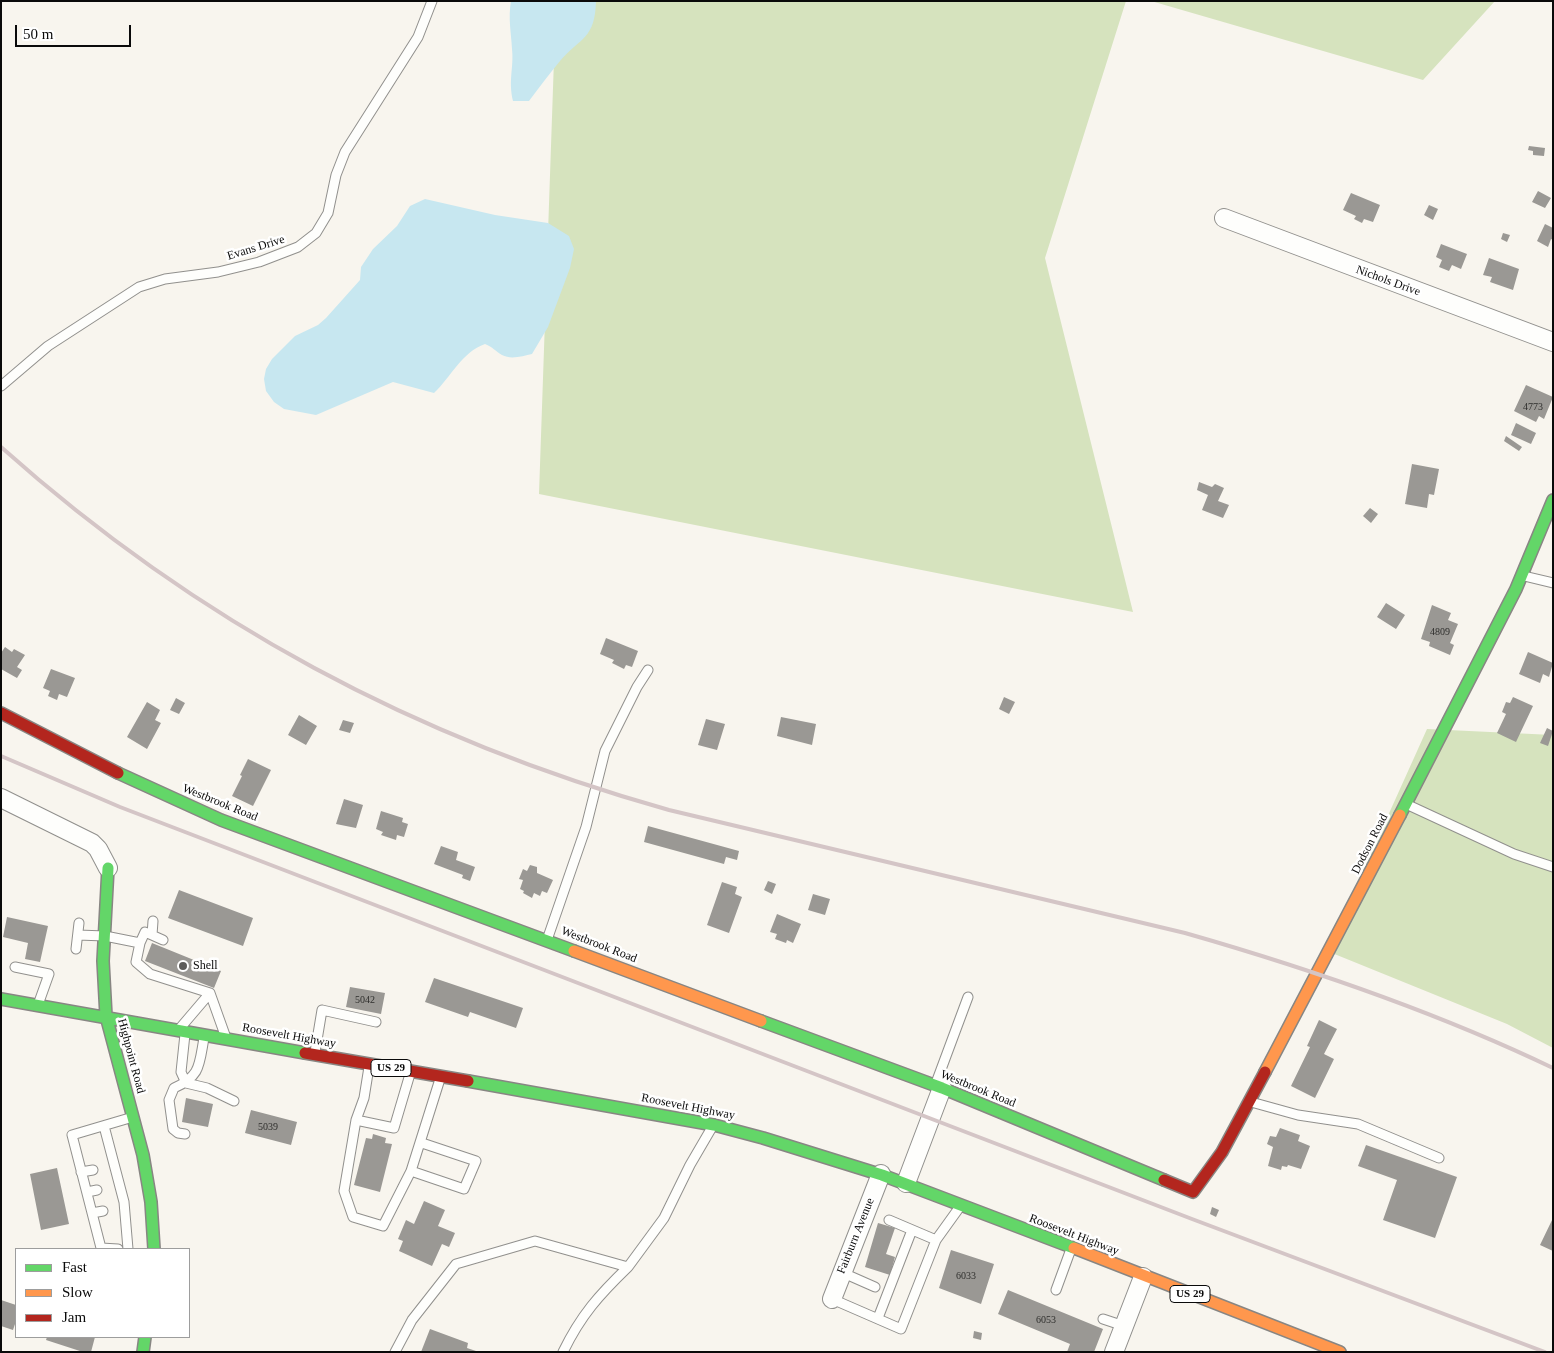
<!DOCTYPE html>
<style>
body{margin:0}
#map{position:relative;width:1554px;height:1353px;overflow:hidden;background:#f8f5ee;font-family:"Times New Roman",serif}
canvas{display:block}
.frame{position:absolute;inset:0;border:2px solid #0a0a0a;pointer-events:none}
.legend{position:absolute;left:15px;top:1248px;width:175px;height:90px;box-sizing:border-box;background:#fff;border:1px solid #9d9d9d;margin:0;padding:6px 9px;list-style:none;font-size:15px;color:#0a0a0a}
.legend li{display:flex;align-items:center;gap:10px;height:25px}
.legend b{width:25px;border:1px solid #9d9d9d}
.scale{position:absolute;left:15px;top:25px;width:116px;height:22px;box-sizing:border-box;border:2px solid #0a0a0a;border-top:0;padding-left:6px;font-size:15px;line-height:18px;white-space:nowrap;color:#0a0a0a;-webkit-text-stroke:4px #fff;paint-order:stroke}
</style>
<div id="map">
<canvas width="1554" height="1353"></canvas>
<div class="frame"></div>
<ul class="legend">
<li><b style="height:6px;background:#63d668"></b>Fast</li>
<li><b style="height:6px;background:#ff974d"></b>Slow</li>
<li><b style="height:6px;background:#b3261e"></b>Jam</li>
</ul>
<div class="scale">50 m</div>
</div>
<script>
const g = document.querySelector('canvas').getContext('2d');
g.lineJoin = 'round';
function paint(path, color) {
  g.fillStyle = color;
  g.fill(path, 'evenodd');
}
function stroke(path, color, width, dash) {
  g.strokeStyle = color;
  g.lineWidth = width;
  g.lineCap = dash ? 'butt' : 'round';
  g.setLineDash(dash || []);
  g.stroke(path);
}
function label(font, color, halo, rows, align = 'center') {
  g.font = font + ' "Times New Roman",serif';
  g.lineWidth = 5;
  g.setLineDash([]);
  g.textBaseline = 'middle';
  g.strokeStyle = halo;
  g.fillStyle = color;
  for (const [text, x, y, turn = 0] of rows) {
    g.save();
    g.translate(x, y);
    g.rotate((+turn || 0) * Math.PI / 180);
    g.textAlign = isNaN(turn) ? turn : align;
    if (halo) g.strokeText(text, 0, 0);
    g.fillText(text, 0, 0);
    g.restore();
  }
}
paint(new Path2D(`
 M556,1H1126L1045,258L1133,612L539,494Z
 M1151,1H1495L1423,80Z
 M1427,729L1553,735V1048L1507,1024L1327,951Z`), '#d6e3be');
paint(new Path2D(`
 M511,1H596C595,39 581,37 560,61C549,74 539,88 529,101H513C508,80 514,68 512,49C511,32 508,18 511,1Z
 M425,199L495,215L548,223L569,236L574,249L570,268L548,327L532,354C523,356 511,360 502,355C495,351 493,347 485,344C462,352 451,377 434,393L393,382L316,415L284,409L274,402L266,391L264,379L266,369L272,359L295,336L318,325L326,318L360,280L361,267L373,249L397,226L410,206Z`), '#c7e7f0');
paint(new Path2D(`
 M1529,146L1545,148L1544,156L1533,155V151L1528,150Z
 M1538,191L1551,198L1545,208L1532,202Z
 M1351,193L1380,205L1373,222L1364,219L1362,223L1354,219L1356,216L1343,210Z
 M1429,205L1438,209L1433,220L1424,215Z
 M1545,224L1553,228V240L1551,239L1548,247L1537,241Z
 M1503,233L1510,235L1507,242L1501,239Z
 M1441,244L1467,254L1461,269L1452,265L1449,271L1439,267L1442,260L1436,257Z
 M1489,258L1519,269L1513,290L1490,282L1492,277L1483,275Z
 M1526,385L1553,397L1544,419L1539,416L1536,422L1514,411Z
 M1516,423L1536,433L1531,444L1511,435Z
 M1506,436L1522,447L1519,451L1504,441Z
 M1412,464L1439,469L1434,495L1429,494L1427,508L1405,504Z
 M1199,482L1212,487L1215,484L1224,488L1218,501L1229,505L1223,518L1202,510L1208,495L1197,490Z
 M1370,508L1378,514L1371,523L1363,516Z
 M1386,603L1405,615L1396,629L1377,617Z
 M1432,605L1451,613L1448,620L1458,624L1450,643L1454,645L1450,655L1429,646L1430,642L1421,639Z
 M606,638L638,651L632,667L626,665L624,669L612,663L614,660L600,654Z
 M5,647L12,652L14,649L25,655L17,667L22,670L17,678L1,669V653Z
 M1528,652L1553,663L1549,677L1543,674L1540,683L1519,674Z
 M51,669L75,678L67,697L59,694L57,700L48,696L50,691L43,688Z
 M1004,697L1015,702L1009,714L999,709Z
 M1513,697L1533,706L1516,742L1497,733L1506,714L1502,712L1506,702L1510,703Z
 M176,698L185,703L179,714L170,710Z
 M147,702L160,710L155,720L161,723L147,749L127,737Z
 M299,715L317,726L306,745L288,735Z
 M781,717L816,724L812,745L777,736Z
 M706,719L725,724L717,750L698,745Z
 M343,720L354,723L350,733L339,730Z
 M1547,728L1553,731L1548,746L1540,743Z
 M248,759L271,770L253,806L232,796L242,776L240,775Z
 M344,799L363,805L356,828L336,824Z
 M381,811L403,818L402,822L408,824L404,837L397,835L396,840L381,835L383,832L376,829Z
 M648,826L739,851L737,860L726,857L724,864L644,842Z
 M441,846L458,852L456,860L475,867L470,881L462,878L463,875L434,864Z
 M530,865L537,867V873L553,880L547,893L542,891L540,896L534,893L532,898L523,893L524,891L520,889L523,880L519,879L523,869L527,871Z
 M768,881L776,884L772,894L764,890Z
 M722,882L737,887L735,894L742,897L729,933L707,925Z
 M179,890L253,918L243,946L168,918Z
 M813,894L830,899L825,915L808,910Z
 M777,914L801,924L793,943L787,940L786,943L775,939L777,934L770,932Z
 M7,917L48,926L40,962L25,959L28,943L3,937Z
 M152,943L221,971L214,988L145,961Z
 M434,978L523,1008L516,1028L470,1012L468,1017L425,1002Z
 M350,987L385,993L381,1014L346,1007Z
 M1319,1020L1337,1029L1324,1054L1334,1059L1315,1098L1291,1086L1310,1047L1307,1046Z
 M186,1098L213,1104L208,1127L182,1122Z
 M251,1110L297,1122L291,1145L245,1133Z
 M1280,1128L1300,1135L1298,1141L1310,1146L1301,1169L1288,1165L1287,1167L1282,1166L1281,1170L1268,1166L1273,1147L1267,1144L1270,1136L1276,1137Z
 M373,1134L386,1138L385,1143L392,1144L380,1192L354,1185L366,1138L372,1139Z
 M1366,1145L1457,1177L1435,1238L1383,1220L1397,1180L1358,1166Z
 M57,1168L69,1224L41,1230L30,1174Z
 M424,1201L445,1210L438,1226L455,1233L449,1247L442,1244L432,1266L399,1251L403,1241L398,1239L406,1220L414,1224Z
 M1212,1207L1219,1210L1216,1217L1210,1214Z
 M1553,1218V1251L1540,1245Z
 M878,1223L895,1228L886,1254L895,1257L890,1275L865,1267Z
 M951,1250L994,1264L981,1304L939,1288Z
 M1008,1290L1103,1329L1094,1352H1067L1070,1344L998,1314Z
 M1,1300L16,1305V1321L13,1330L1,1326Z
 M430,1329L468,1343L467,1348L479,1352H421Z
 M974,1331L982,1333L981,1340L973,1338Z
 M47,1337H95L91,1352H83L46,1340Z`), '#9a9894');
const lane = new Path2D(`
 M1,386L48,346L139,287L165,279L218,272L259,262L298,247L316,233L328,213L336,175L345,152L418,37L432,1
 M1524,576L1553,583
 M1406,804L1514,854L1553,867
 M78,935L105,936L140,943
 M152,935L153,921
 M163,940L145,932L140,943L136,962L150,974L210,993
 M547,940L586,827L605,751L637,687L648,670
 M76,949L79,923
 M15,967L49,974L39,1002
 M210,993L225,1035
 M181,1027L210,993
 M185,1034L181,1072L186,1083
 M315,1052L322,1010L376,1022
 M369,1067L364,1098L356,1120L344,1191L353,1217L383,1226L411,1171L440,1079
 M186,1083L207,1088L234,1101
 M936,1083L968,997
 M1251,1102L1298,1115L1358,1124L1439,1158
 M356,1120L394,1128L410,1074
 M104,1126L124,1202L128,1249
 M185,1134L178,1133L173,1129L169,1100L174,1088C201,1076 199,1065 204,1038
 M411,1171L464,1189L476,1161L422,1143
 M81,1172L93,1170
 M87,1192L97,1190
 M92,1213L103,1211
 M889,1220L936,1240
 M118,1249L101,1248L72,1135L133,1117
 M841,1272L875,1287
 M1056,1290L1071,1249
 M832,1299L901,1329L936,1240L959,1208
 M878,1318L912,1230
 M1103,1319L1124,1326
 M395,1352L412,1320L456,1264L535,1241L628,1267L664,1218L690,1165L711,1129
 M563,1352C581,1315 599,1295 628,1267`);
const street = new Path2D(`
 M1224,218L1553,342
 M1,798L92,843L98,849L108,868
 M906,1183L942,1088
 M832,1299L881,1174
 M1114,1352L1143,1277`);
const fast = new Path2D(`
 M118,773L221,820L574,951
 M1400,815L1516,589L1553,500
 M108,868L103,961L106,1016L143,1155L151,1202L154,1249
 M1,999L305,1053
 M761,1021L942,1088L1164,1180
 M468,1081L714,1125L763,1138L882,1175L1074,1248
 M143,1352L145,1337`);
const slow = new Path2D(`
 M574,951L761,1021
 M1265,1072L1400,815
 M1074,1248L1340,1352`);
const jam = new Path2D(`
 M1,713L118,773
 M305,1053L468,1081
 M1164,1180L1193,1192L1222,1152L1265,1072`);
stroke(lane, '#91908d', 11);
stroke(street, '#91908d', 20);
stroke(fast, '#888683', 14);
stroke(slow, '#888683', 14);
stroke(jam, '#888683', 14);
stroke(lane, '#fefefc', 9);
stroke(street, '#fefefc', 18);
stroke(fast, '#63d668', 11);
stroke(slow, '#ff974d', 11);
stroke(jam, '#b3261e', 11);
stroke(new Path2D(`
 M1,447C198,623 416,739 669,810L1185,933C1311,969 1434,1011 1553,1068
 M1,756L120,807L1192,1219L1545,1352`), '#d4c5c6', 4);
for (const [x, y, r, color] of [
 [183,966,5,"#5d5c5a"]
]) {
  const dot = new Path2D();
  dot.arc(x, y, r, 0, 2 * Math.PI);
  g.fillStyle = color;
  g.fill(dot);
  stroke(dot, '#fff', 2);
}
label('10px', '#2e2e2c', null, [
 ["4773",1533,407],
 ["4809",1440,632],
 ["5042",365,1000],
 ["5039",268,1127],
 ["6033",966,1276],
 ["6053",1046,1320]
]);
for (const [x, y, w] of [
 [391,1068,40],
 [1190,1294,40]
]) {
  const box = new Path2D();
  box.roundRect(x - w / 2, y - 8.5, w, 17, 4);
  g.fillStyle = '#fff';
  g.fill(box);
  stroke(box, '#0a0a0a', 1);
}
label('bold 11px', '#0a0a0a', null, [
 ["US 29",391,1068],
 ["US 29",1190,1294]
]);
label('12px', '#0a0a0a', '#fff', [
 ["Evans Drive",256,248,-17],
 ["Nichols Drive",1388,281,20],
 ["Westbrook Road",220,803,22],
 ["Dodson Road",1370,844,-63],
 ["Westbrook Road",599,945,21],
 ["Roosevelt Highway",289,1036,10],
 ["Highpoint Road",131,1056,75],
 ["Westbrook Road",978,1089,22],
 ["Roosevelt Highway",688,1107,11],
 ["Roosevelt Highway",1074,1235,21],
 ["Fairburn Avenue",856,1236,-68]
]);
label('12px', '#0a0a0a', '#fff', [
 ["Shell",193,966]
], 'left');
</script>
